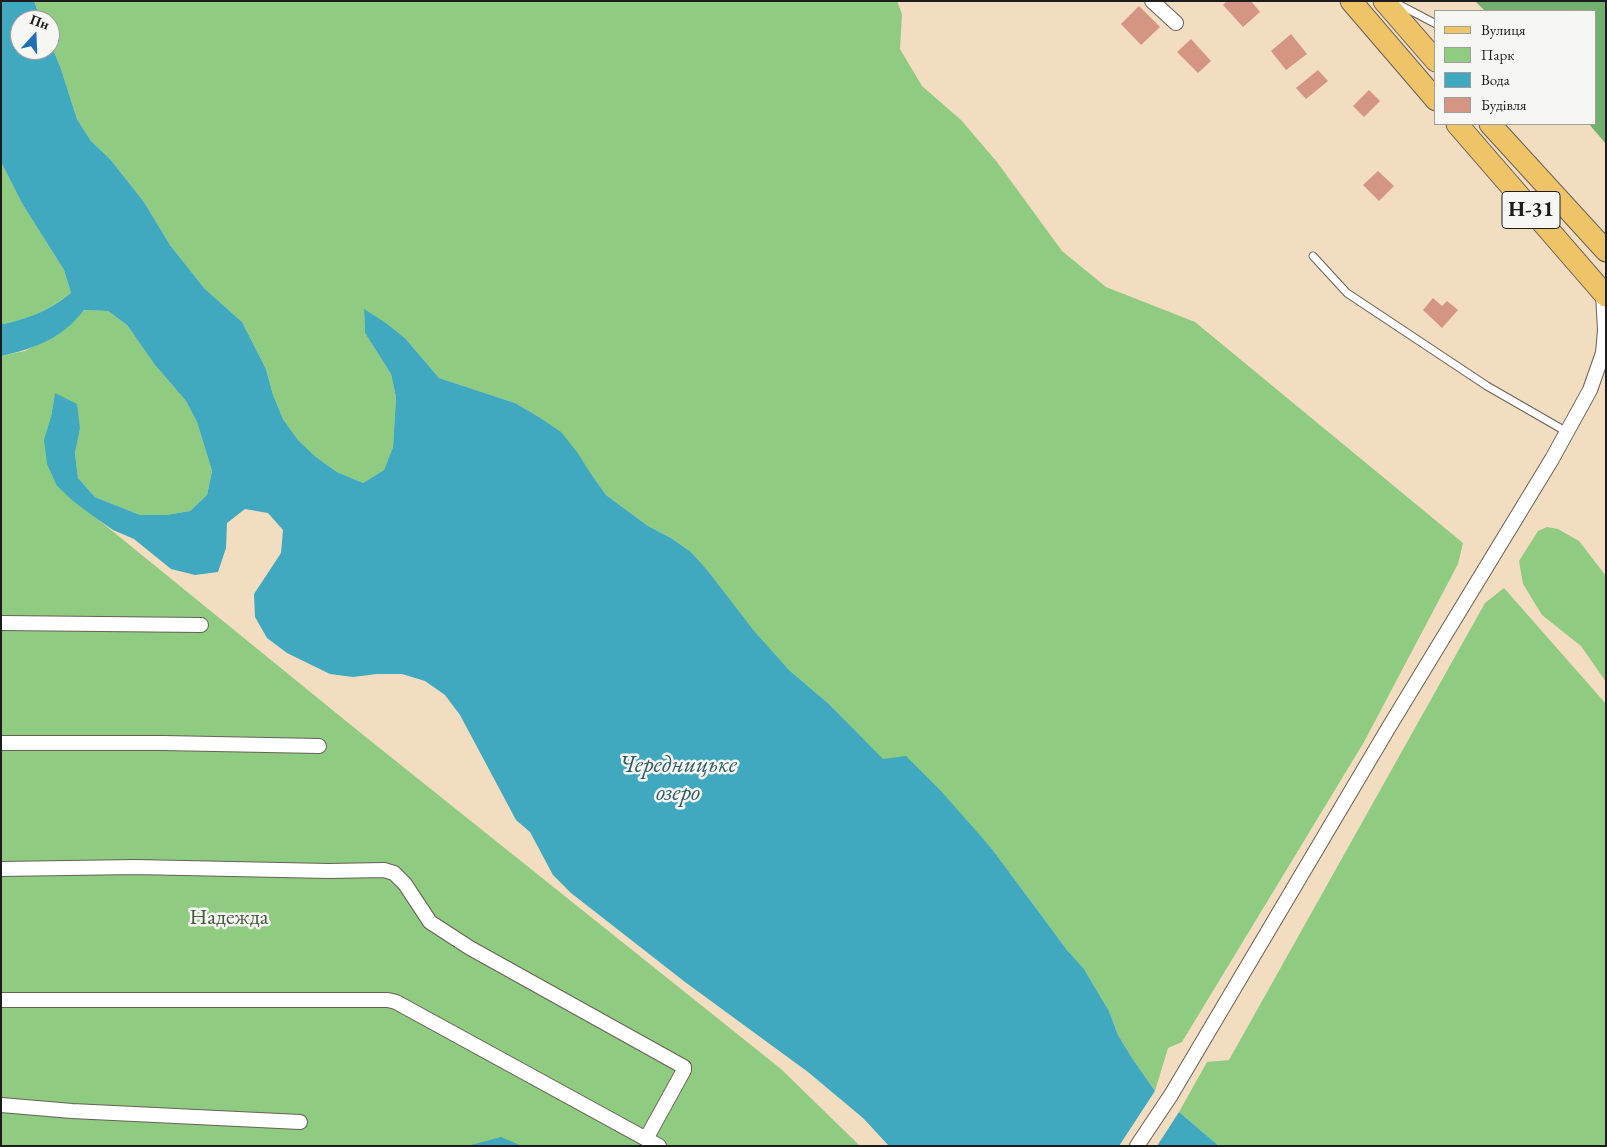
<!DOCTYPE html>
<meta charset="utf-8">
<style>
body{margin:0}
#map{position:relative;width:1607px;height:1147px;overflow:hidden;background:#f2ddc0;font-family:"EB Garamond",serif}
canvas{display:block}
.frame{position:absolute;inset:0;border:2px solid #1c1c1c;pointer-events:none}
.legend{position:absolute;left:1434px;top:10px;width:162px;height:115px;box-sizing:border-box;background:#f6f6f2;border:1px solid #9f9f9c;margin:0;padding:6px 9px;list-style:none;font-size:15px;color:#1c1c1c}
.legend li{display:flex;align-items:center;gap:10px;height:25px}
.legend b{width:25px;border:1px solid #9f9f9c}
.north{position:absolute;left:10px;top:10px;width:50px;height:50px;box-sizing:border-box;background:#f6f6f2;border:1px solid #9f9f9c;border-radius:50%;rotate:20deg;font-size:14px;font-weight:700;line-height:20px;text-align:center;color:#1c1c1c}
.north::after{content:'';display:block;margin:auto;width:18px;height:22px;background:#1f6fb2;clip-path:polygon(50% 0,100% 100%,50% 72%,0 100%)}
</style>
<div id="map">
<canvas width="1607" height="1147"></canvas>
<div class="frame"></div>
<ul class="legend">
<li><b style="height:6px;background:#efc469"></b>Вулиця</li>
<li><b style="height:14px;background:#8fcb80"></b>Парк</li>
<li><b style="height:14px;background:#40a9c0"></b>Вода</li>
<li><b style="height:14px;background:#d49582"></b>Будівля</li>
</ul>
<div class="north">Пн</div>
</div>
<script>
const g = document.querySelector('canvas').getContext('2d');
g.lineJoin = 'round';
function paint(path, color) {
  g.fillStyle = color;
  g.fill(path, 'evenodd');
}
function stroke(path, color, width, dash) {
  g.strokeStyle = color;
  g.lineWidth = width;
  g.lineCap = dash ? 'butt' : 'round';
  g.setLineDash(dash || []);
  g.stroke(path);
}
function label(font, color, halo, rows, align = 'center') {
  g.font = font + ' "EB Garamond",serif';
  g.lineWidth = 5;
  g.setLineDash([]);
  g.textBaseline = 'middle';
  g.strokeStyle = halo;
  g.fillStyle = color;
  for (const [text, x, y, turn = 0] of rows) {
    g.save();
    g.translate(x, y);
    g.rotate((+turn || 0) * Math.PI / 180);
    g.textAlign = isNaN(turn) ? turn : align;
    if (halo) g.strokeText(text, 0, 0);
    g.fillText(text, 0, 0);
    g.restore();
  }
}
paint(new Path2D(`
 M34,1H897L902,14L900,49L922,86L961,120L997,162L1062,251L1106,287L1195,322L1463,543L1458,564L1364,742L1182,1042L1168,1048L1155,1091L1132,1058L1118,1035L1109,1011L1084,969L1067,950L992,849L957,811L883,760L829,704L789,670L753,631L708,571L691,552L671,538L648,526L606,495L560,432L539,417L515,403L439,378L405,338L386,323L364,310L365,333L391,374L396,397L393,447L384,470L363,483L337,472L316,457L298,440L283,419L273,395L266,369L242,322L204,288L170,245L144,202L110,159L91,141L77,119L61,69L50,42V20H41Z
 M1,162L23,205L64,270L71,293C47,310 33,318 4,324L1,323Z
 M84,310L108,311L127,325L155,365L186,401L197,422L212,471L207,495L190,511L166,515H140L95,497L78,478L75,453L80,429L55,394L51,417L57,486L357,730L781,1069L860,1146H1V356L25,351L67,328Z
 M1547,527L1558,529L1579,541L1606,576V682L1581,646L1542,615L1523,584L1519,561L1538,531Z
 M1504,588L1606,704V1146H1219L1179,1112L1207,1062L1229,1060L1485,603Z`), '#8fcb80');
paint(new Path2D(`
 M1475,1H1606V144L1589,124H1596V11H1485Z`), '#73af6e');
paint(new Path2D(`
 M1,1H34L41,20H20V50H50V42L61,69L77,119L91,141L110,159L144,202L170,245L204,288L242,322L266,369L273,395L283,419L298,440L316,457L337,472L363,483L384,470L393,447L396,397L391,374L365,333L364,309L386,323L405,338L439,378L515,403L539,417L561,432L577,452L591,474L606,495L648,526L671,538L691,552L708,571L754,631L789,670L829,704L883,759L906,756L941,791L992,849L1067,950L1084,969L1109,1011L1118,1035L1132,1058L1155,1091L1119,1146H889L863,1118L808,1072L685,982L571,893L553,875L530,832L516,820L460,715L445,695L425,681L402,674H377L353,677L330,674L287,653L267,638L255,617L254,594L281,553L283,530L268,513L245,509L227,523L226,548L218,572L195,575L171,569L134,539L113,530L93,516L73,501L57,486L47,464L44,440L51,417L55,393L77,404L80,429L75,453L78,478L95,497L140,515H166L190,511L207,495L212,471L197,422L186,401L155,365L127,325L108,311L84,310C79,316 73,323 67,328C49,343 24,351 1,356V323L4,324C31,318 49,310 71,293L64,270L23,205L1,162Z
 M1179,1112L1219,1146H1157Z
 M501,1137L522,1146H467Z`), '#40a9c0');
paint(new Path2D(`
 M1227,1H1251L1260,12L1243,27L1223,5Z
 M1139,6L1160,27L1141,45L1121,24Z
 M1291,34L1307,54L1286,70L1271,51Z
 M1191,39L1211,61L1198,73L1177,52Z
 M1318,70L1328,81L1306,99L1296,88Z
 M1369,90L1380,101L1364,117L1353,106Z
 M1378,171L1394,186L1379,201L1363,185Z
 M1433,298L1442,306L1447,301L1458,310L1442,328L1423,310Z`), '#d49582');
const service = new Path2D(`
 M1396,3L1436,24
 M1313,256L1347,293L1487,386L1567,432`);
const minor = new Path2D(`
 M1152,1L1176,23
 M1,623L201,625
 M1,743H163L319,746
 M1,869L135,867L329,871L384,870L394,873L405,884L430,922L470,948L684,1067V1070L646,1139
 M1,1000H388L396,1002L659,1146
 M1,1105L72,1111L300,1122
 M1137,1146L1171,1095L1389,727L1552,459L1590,390L1603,353L1605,330L1603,293`);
const primary = new Path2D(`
 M1351,1L1436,100
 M1384,1L1436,61
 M1457,124L1606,296
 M1490,124L1606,251`);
stroke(service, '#676055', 9);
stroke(minor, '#676055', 16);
stroke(primary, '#676055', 23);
stroke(service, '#fff', 7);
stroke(minor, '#fff', 14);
stroke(primary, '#efc469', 21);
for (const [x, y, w] of [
 [1531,210,58]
]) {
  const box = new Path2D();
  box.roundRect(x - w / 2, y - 18.5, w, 37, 4);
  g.fillStyle = '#f6f6f2';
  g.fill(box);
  stroke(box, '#1c1c1c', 1);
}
label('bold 21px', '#1c1c1c', null, [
 ["Н-31",1531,210]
]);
label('22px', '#44593f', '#f6f6f2', [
 ["Надежда",229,918]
]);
label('italic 24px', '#2c5b66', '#f6f6f2', [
 ["Чередницьке",678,765],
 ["озеро",678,793]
]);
</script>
